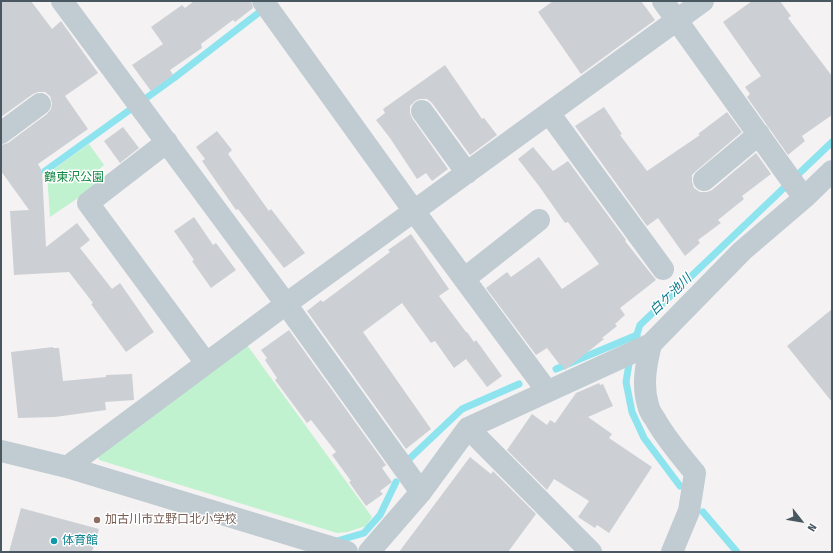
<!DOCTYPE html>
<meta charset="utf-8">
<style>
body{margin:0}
#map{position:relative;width:833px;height:553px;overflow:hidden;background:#f4f2f2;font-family:"Fira Sans Condensed",sans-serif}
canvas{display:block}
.frame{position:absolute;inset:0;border:2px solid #495761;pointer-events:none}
.north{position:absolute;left:781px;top:501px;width:40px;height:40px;-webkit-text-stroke:3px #fff;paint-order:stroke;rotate:121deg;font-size:11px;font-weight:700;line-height:16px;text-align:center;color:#495761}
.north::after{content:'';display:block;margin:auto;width:14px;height:18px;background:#495761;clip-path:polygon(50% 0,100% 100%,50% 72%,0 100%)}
</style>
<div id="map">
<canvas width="833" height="553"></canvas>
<div class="frame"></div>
<div class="north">N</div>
</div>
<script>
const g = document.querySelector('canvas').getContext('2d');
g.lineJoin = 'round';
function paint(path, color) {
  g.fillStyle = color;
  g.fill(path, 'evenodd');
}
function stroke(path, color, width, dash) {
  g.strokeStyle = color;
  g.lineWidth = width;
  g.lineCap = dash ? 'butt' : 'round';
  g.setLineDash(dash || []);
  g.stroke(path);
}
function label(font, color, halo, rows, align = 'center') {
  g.font = font + ' "Fira Sans Condensed","Noto Sans JP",sans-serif';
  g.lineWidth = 3;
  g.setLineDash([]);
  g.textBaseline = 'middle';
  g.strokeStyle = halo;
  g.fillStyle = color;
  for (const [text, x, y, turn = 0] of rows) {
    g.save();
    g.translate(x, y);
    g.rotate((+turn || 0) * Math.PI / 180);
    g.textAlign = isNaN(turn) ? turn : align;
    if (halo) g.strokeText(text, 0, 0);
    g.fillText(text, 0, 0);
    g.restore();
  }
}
paint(new Path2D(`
 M89,144L104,165L94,174L100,183L50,217L47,174Z
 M247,345L372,517L366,526L347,532L337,533L99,460L97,454Z`), '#c1f2cf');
stroke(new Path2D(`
 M45,171L174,78L257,14
 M633,346L640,325L832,142
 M630,358L626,382L632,412L644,438L680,486
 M556,369L637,335
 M407,461L462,409L519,384
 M703,512L737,552
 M337,541L364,533L380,515L396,482`), '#8de4ef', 7);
paint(new Path2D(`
 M1,1H31L52,29L61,21L98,73L65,96L88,129L38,164L42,171L46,247L77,223L90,240L80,248L112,289L120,283L154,332L126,352L91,304L93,303L69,272L14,275L10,211L29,210L1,171V145L8,143L47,114L51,109L52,103L50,96L45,92H38L33,94L1,117Z
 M194,1H251L253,8L235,22L233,20L201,44L202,48L170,70L173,75L151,91L132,65L163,44L151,27L182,5L185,8Z
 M553,1H641L655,20L581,74L538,12Z
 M752,1H780L791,16L788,18L832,76V115L802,136L805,141L788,155L747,97L750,94L745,87L761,76L723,22Z
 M445,65L482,119L484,118L497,135L470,155L432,103L427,99H420L415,101L410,106V113L412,118L448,169L432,181L426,173L417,179L390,138L376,120L385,113L383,109Z
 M604,107L622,134L620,135L647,171L700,135L698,134L727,112L742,132L696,171L692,175V182L694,188L700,192H707L712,190L756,153L771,174L742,196L744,199L718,220L721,223L698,240L700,243L685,256L658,218L647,226L575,126Z
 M123,127L139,148L120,163L104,141Z
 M217,131L232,150L228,154L269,211L271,209L305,253L284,268L238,209L236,210L202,161L205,159L196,147Z
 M533,147L553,171L568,161L626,240L625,241L656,280L620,308L625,315L615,324L617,326L602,338L604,339L565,370L562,364L560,365L547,348L536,355L486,288L507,272L511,277L539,257L562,289L599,264L568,222L565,223L539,186L518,159Z
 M194,217L213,245L216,243L236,270L211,288L192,261L194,260L190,254L174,231Z
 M411,234L449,289L439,296L466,332H467L474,342L476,340L502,376L487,387L466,359L454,368L435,341L431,343L402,303L363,332L431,429L406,449L307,311L321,300L323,302L390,252L388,250Z
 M832,309V402L787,346Z
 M289,330L386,465L382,468L392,482L380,491L383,494L366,506L349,482L351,481L332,455L336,452L311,420L307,423L275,380L277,378L265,360L267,358L261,350Z
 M53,347V348H59L63,381L106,377V375L132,374L134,400L105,402L106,410L55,417L18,418L11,352Z
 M599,383L600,385L603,384L613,406L588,417L612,434L609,438L652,467L609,533L597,525L595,528L578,517L589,501L554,479L547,490L507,450L532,414L547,425L550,420L555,423L576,393Z
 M470,457L491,474L493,471L536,514L508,552H399Z
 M21,508L99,529L92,552H9Z`), '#ccd0d4');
stroke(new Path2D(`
 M62,1L286,304L421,492
 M263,1L414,211L547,391
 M663,1L804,198
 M422,111L467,173
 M549,113L663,269
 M1,133L40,104
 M167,142L88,203L206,363
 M704,180L759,134
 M464,279L539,220
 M651,344C646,364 642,385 648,405C649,410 652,415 655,419C666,439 681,456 695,473L689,511L672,552
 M468,428L591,552
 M1,451L67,467L347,552
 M67,467L286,304L703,1
 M369,552L421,492L468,428L651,344L742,251L804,198L832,171`), '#c0cbd2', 22);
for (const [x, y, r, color] of [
 [97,520,4,"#8d6e63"],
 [54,541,4,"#0f9aa8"]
]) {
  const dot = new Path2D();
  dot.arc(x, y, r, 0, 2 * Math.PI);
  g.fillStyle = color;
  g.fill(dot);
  stroke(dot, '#fff', 1.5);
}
label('12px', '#158744', '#fff', [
 ["鶴東沢公園",74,178]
]);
label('12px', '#785e54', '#fff', [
 ["加古川市立野口北小学校",105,520]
], 'left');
label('12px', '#0d838f', '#fff', [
 ["体育館",62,541]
], 'left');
label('italic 13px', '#0a7c8c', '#fff', [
 ["白ケ池川",671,295,-44]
]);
</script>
